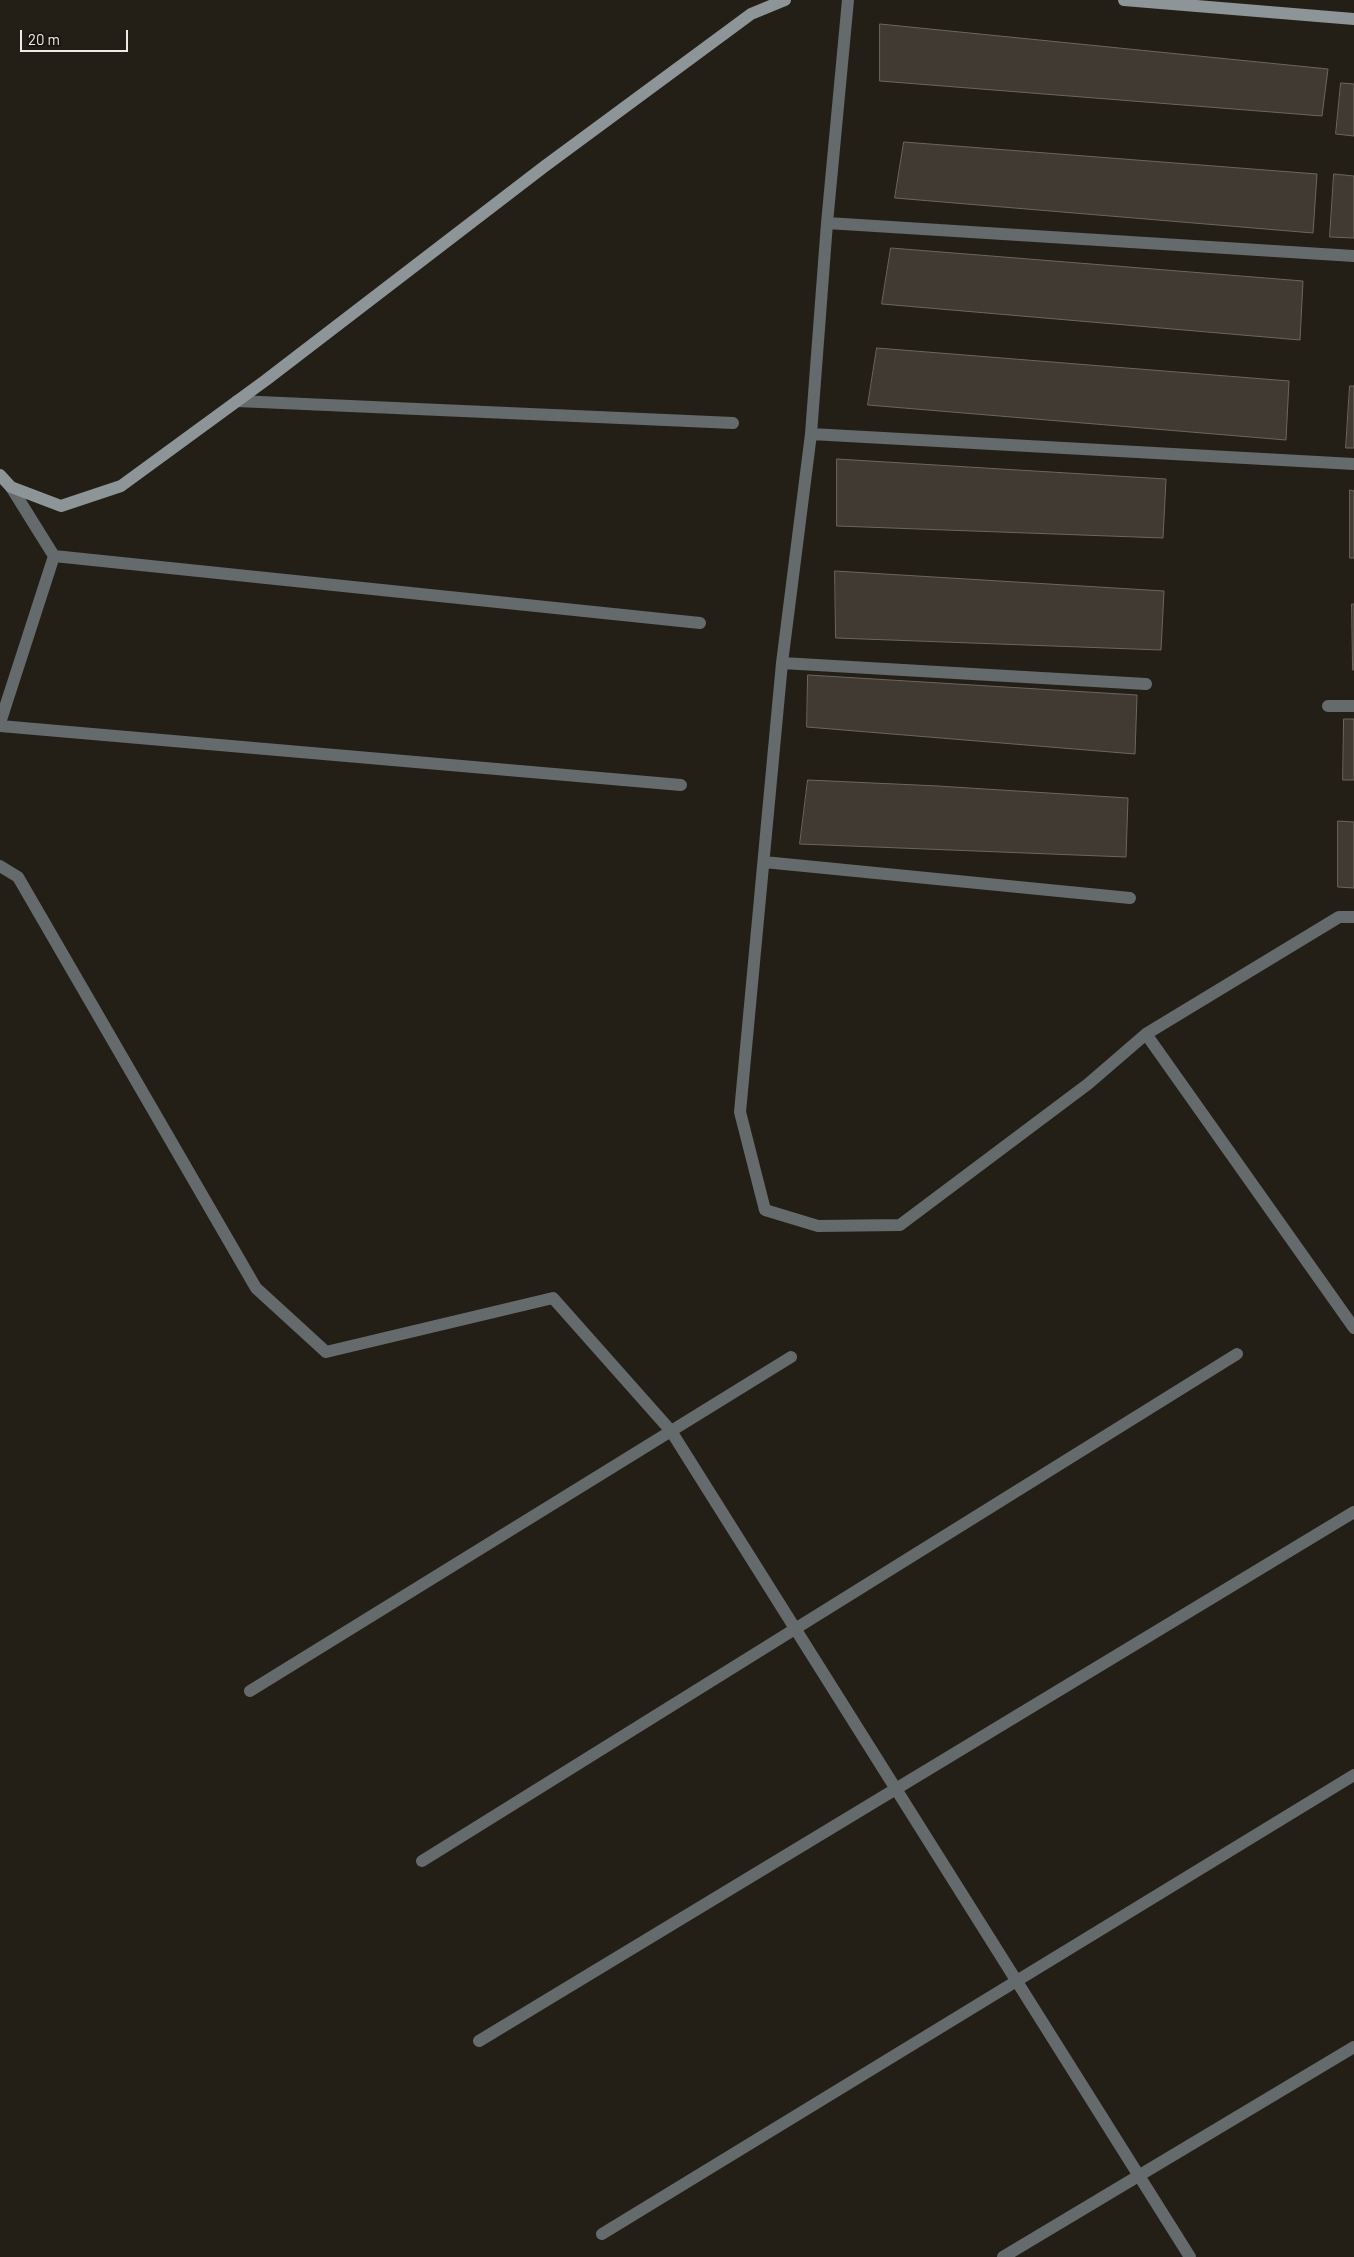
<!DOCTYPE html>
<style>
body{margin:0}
#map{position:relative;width:1354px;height:2257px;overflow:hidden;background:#231f17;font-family:Barlow,sans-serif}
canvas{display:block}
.scale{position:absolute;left:20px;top:30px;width:108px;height:22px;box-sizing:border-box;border:2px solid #eeebe6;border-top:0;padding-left:6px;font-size:15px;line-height:18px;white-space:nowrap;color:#eeebe6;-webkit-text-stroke:4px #1a150e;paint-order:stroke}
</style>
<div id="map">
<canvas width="1354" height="2257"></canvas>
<div class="scale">20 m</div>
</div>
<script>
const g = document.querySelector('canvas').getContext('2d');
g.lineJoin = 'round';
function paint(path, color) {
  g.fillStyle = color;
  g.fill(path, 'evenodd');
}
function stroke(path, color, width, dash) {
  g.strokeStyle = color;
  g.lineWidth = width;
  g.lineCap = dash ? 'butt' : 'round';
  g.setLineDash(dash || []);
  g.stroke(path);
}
const building = new Path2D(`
 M880,24L1328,69L1322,116L880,81Z
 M1341,83L1354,84V136L1336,134Z
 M904,142L1317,174L1313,233L895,198Z
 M1334,174L1354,176V238L1330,237Z
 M891,248L1303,281L1300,340L882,304Z
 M877,348L1289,381L1286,440L868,405Z
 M1350,386H1354V448H1346Z
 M837,459L1166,479L1163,538L837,526Z
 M1350,490L1354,491V558H1350Z
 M835,571L1164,591L1161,650L836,638Z
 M1352,604H1354V670H1353Z
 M808,675L1137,695L1135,754L807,727Z
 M1344,719H1354V780H1343Z
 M808,780L938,786L1128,798L1126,857L800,844Z
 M1338,821L1354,822V888L1338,887Z`);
paint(building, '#403a33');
stroke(building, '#6c665d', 1);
stroke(new Path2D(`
 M848,0L827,223L811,434L782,663L740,1112L765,1210L818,1226L900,1225L1088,1084L1146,1034L1339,917H1354
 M827,223L1354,256
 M237,401L733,423
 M811,434L1354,464
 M54,556L700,623
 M782,663L1146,684
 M1328,706H1354
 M0,723L54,556L11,487
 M0,726L681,785
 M764,862L1130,898
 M0,866L18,877L256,1288L326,1352L553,1298L671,1431L1190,2257
 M1146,1034L1354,1328
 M250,1691L791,1357
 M422,1861L1237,1354
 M479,2041L1354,1512
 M602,2234L1354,1775
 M1003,2257L1354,2047`), '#656a6c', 12);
stroke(new Path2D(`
 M1124,0L1354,19
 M0,475L11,487L61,506L121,486L266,380L545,166L751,14L785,0`), '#8d9598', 12);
</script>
